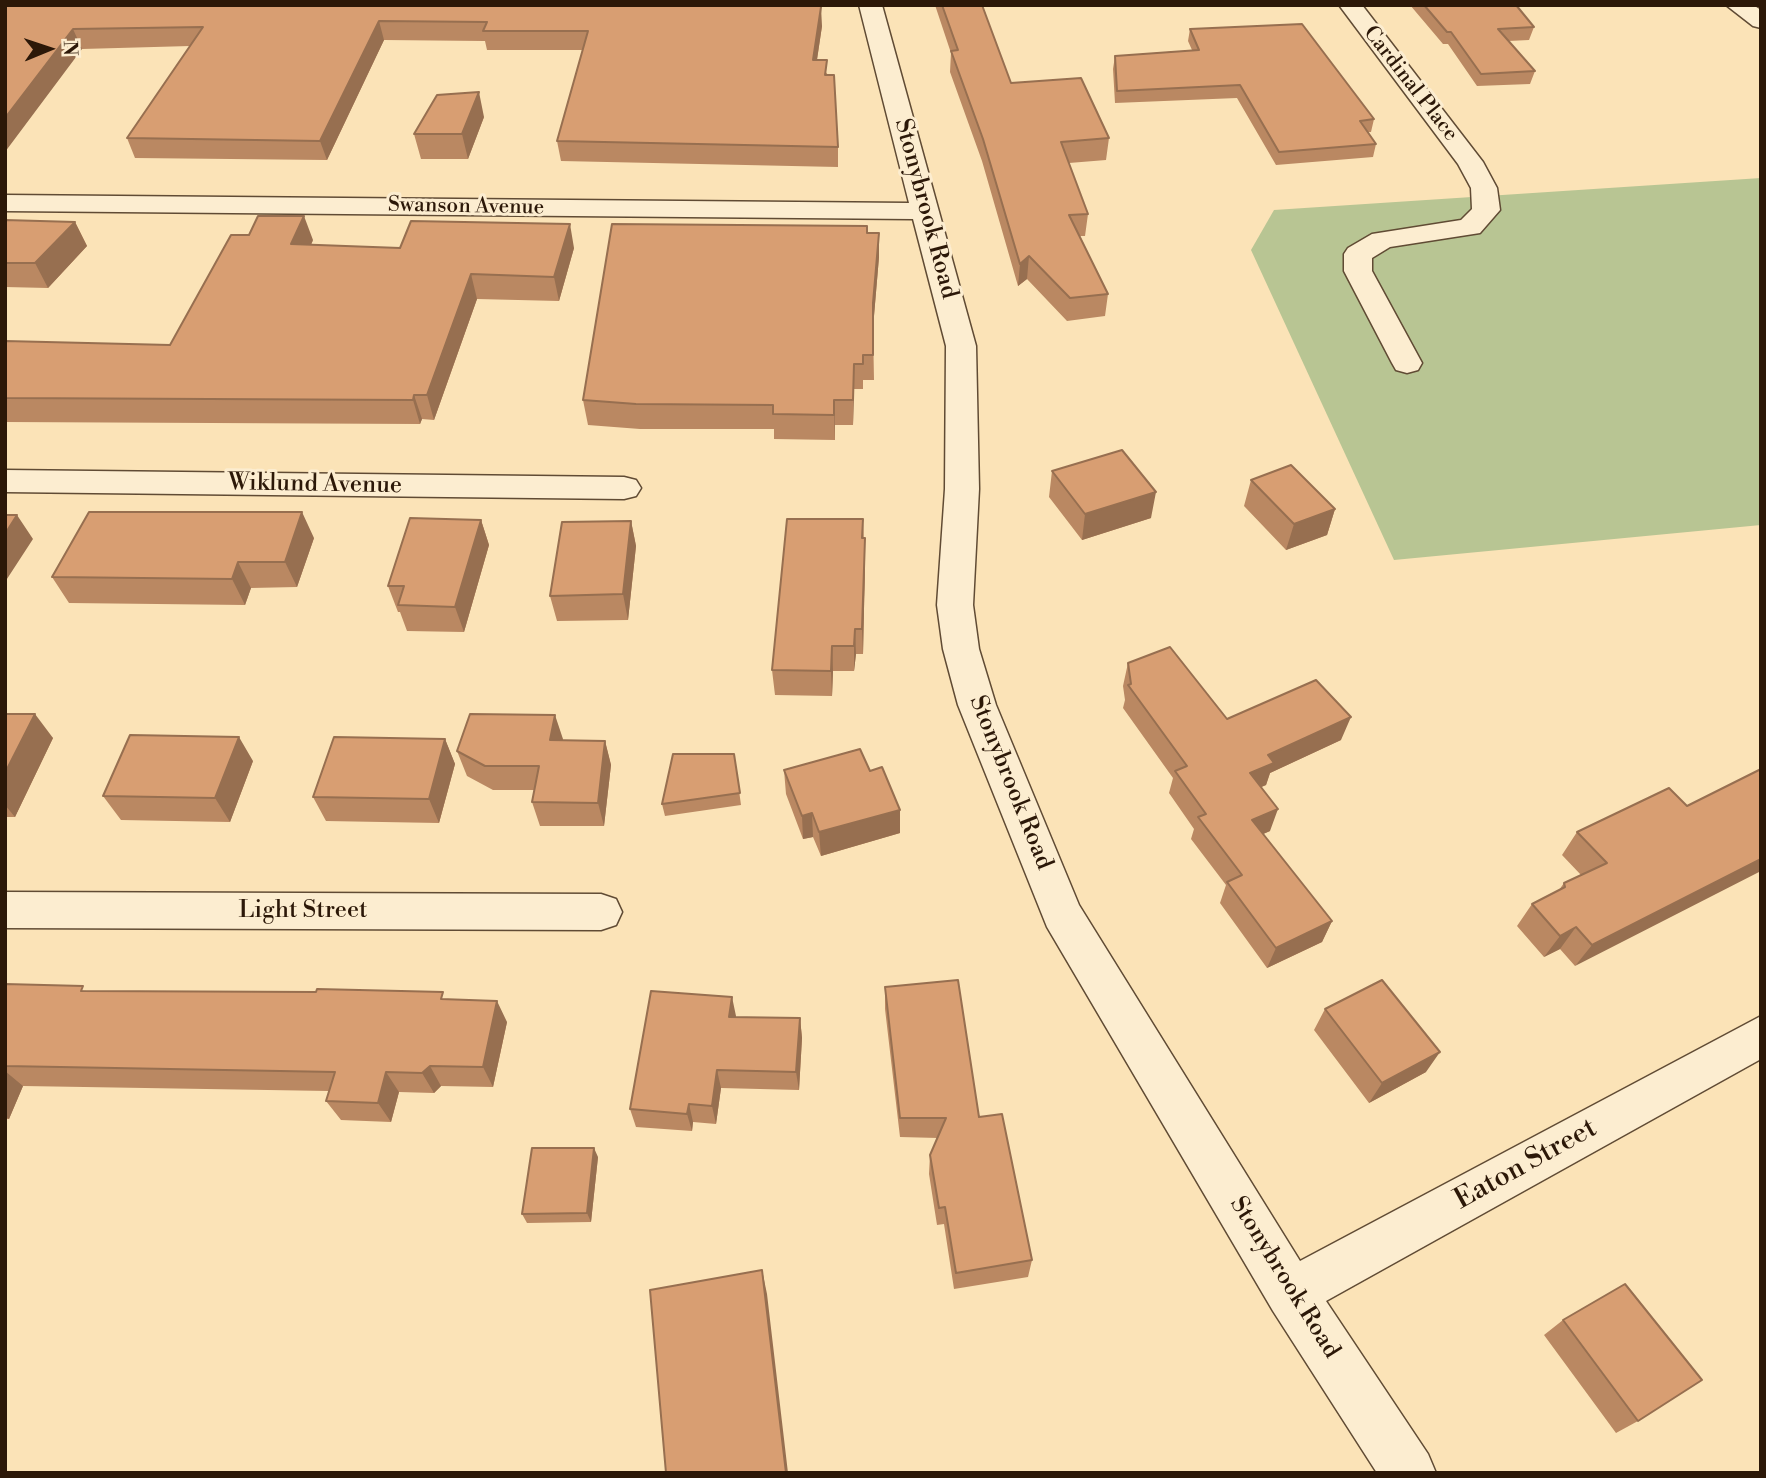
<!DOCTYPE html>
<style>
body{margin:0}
#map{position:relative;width:1766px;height:1478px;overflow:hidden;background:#fbe3b7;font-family:"Libre Bodoni",serif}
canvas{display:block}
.frame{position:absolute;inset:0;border:7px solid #2c1808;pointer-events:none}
.north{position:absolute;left:14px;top:14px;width:70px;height:70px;-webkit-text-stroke:5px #fcedd0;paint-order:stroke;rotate:88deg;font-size:19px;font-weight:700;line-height:28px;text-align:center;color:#2c1808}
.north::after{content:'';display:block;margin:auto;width:24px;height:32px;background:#2c1808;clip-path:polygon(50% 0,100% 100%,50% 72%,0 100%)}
</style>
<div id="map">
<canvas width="1766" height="1478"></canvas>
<div class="frame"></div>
<div class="north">N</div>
</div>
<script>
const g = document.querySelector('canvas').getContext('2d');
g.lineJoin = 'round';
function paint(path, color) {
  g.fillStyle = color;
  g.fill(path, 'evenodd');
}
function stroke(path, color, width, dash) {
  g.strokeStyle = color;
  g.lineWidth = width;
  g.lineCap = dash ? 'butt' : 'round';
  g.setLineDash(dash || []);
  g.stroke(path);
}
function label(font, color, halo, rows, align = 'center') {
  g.font = font + ' "Libre Bodoni",serif';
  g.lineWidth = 6;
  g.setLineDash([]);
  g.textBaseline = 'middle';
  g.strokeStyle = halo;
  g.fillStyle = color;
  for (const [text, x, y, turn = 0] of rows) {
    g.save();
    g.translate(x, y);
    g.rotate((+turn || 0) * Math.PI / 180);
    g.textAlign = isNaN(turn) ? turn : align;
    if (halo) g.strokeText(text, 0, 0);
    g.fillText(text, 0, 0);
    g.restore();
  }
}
paint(new Path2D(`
 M1761,178V525L1394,560L1251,250L1274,210Z`), '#b8c593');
const minor = new Path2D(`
 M859,5H882L976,346L979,489L973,605L979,649L996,705L1079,905L1300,1261L1761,1016V1059L1326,1301L1428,1454L1436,1473H1377L1273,1311L1047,927L958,705L943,649L937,605L945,489L946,346L913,219L5,211V195L909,203Z
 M1339,5H1362L1483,162L1497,188L1500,210L1480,233L1390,247L1372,258V271L1422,363L1418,370L1407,373L1396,370L1392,363L1344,271V254L1348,248L1372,234L1461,220L1472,209L1471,188L1458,164Z
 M1726,5H1753L1761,10V28L1753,26Z
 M5,470L624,477L636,480L641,488L636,496L624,499L5,492Z
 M5,892L601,894L616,899L622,912L616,925L601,930L5,928Z`);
stroke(minor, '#604b34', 3);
paint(minor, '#fcedd0');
paint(new Path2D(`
 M5,5L822,26L817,60L828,75L838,147V167L561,161L557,141L583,50H487L485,41L384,40L327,160L135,158L127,138L190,46L82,49Z
 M935,5H982L1011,83L1109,138L1106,160L1069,163L1088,214L1085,236H1080L1108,294L1105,316L1067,321L1027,279L1018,286L982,161L950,72L951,53Z
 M1410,5H1516L1534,27L1529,40L1508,41L1535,71L1530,84L1477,86L1448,44H1443Z
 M1190,29L1374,119L1371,132H1368L1376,144L1373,157L1276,165L1237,98L1115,103L1113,69L1115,56L1192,50L1188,41Z
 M484,117L468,159H421L414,134Z
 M5,220L75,222L87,246L48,288L5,287Z
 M867,233H879V257L873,327L874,380H863V389H854L853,425H835V440L774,439V429H640L588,425L583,400Z
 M313,240L311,245L400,248H574L559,301L477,299L434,420L422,419L420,424L5,422V341L170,345Z
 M1052,471L1151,518L1082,540L1049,497Z
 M1251,480L1335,509L1327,535L1286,550L1244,506Z
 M863,519L865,563L863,654H856L854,671H833L832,696L775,695L772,670Z
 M481,520L489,545L464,632L407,631L400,612H398L388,586Z
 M631,521L636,546L628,620L557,621L550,596Z
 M314,538L297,587L251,588L245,605L69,603L52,577Z
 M1128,663L1227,719L1341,740L1270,773L1266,785L1261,787L1270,831L1263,834L1332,921L1322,942L1267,968L1220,903L1226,885L1191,839L1194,829L1169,793L1173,778L1123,708L1125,700L1123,686Z
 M5,714L53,738L15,817H5Z
 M445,739L455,764L439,823L326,821L313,797Z
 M563,739L562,740L605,741L611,765L604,826H540L532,802L535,790H493L467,776L457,751Z
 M734,754L741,805L665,816L662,804Z
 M253,761L230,822L121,820L103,796Z
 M1761,769L1575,966L1560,949L1544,957L1517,926L1532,904L1559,890L1564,883L1581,875L1562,855L1577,832L1687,806Z
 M784,770L870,771L900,810V833L821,856L813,837L803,839L786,794Z
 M5,984L87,991L447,999L507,1022L493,1087L441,1086L434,1093L399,1092L391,1122L341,1120L326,1101L329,1091L23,1086L9,1119H5Z
 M885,987L979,1117L1032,1260L1028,1277L954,1289L944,1224L937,1225L929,1174L930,1155L938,1138L900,1137L885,1009Z
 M1325,1009L1426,1072L1369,1103L1314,1030Z
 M735,1017L800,1018L802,1038L799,1090L721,1088L716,1124L693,1122L692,1131L636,1127L630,1109Z
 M598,1157L591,1222L527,1223L522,1214Z
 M1563,1320L1638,1421L1616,1433L1544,1335Z`), '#ba8862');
paint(new Path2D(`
 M821,7L822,26L814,79L813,60Z
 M379,21L384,40L327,160L320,141Z
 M73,29L82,49L5,152V118Z
 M479,92L484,117L468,159L462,134Z
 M304,216L313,240L300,269L291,244Z
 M75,222L87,246L48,288L35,263Z
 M570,224L574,248L559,301L554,277Z
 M879,233V257L873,328V303Z
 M1029,256L1027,279L1018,286L1020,264Z
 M471,274L477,299L434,420L427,395Z
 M854,364V389L853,425V400Z
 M414,395L422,419L420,424L413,400Z
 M834,400L835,425V440L834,415Z
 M1156,492L1151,518L1082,540L1085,514Z
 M1335,509L1327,535L1286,550L1294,524Z
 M302,512L314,538L297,587L285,562Z
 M17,515L33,539L5,582V534Z
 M481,520L489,545L464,632L455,607Z
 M631,521L636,546L628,620L623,594Z
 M865,538V563L863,654L862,629Z
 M238,562L251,588L245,605L232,579Z
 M855,629L856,654L854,671V646Z
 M832,646L833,671L832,696L831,671Z
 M35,714L53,738L15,817L5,805V773Z
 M555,715L563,739L557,764L550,740Z
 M1351,717L1341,740L1270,773L1266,785L1243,795L1250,773L1268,755Z
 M239,737L253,761L230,822L215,798Z
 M445,739L455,764L439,823L429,799Z
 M605,741L611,765L604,826L598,803Z
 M1278,809L1270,831L1245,842L1252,820Z
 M900,810V833L821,856L819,832Z
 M812,813L813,837L803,839L802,816Z
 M1761,859V871L1575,966L1592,945Z
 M1332,921L1322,942L1267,968L1276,948Z
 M1576,927L1560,949L1544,957L1560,936Z
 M732,997L736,1016L733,1036L729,1017Z
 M497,1001L507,1022L493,1087L483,1067Z
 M800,1018L802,1038L799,1090L796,1072Z
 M1440,1052L1426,1072L1369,1103L1382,1083Z
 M430,1066L441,1086L434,1093L422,1073Z
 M717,1070L721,1088L716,1124L712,1106Z
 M5,1071L23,1086L9,1119L5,1116Z
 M386,1072L399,1092L391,1122L378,1103Z
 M689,1104L693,1122L692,1131L687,1114Z
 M594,1148L598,1157L591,1222L587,1213Z
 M762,1270L767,1294L788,1473H786Z`), '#976f50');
const building = new Path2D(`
 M5,5H820L821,7L813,60H827L825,75H834L838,147L557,141L588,31H483L487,22L379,21L320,141L127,138L203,27L73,29L5,118Z
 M942,5H982L1011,83L1081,78L1109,138L1061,142L1088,214L1069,215L1108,294L1070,298L1029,256L1020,264L983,139L951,51L958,50Z
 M1424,5H1516L1534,27L1498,29L1535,71L1481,74L1451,32H1447Z
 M1302,24L1374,119L1360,121L1376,144L1279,152L1240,85L1117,91L1115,56L1199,50L1190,29Z
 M479,92L462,134H414L437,95Z
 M258,216H304L291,244L400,248L411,221L570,224L554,277L471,274L427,395H414L413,400L5,398V341L170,345L231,235H249Z
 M5,220L75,222L35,263H5Z
 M612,224L867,226V233H879L873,303V355H863V364H854L853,400H834V415L773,414V405L636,404L583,400Z
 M1122,450L1156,492L1085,514L1052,471Z
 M1291,465L1335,509L1294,524L1251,480Z
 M89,512H302L285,562H238L232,579L52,577Z
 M5,515H17L5,534Z
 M410,518L481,520L455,607L398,605L404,586H388Z
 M787,519H863L862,538H865L862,629H855L854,646H832L831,671L772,670Z
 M631,521L623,594L550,596L562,522Z
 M1170,647L1227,719L1316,680L1351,717L1268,755L1274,763L1250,773L1278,809L1252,820L1332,921L1276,948L1227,882L1242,875L1198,817L1206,814L1175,771L1187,766L1128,685L1131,684L1128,663Z
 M5,714H35L5,773Z
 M470,714L555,715L550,740L605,741L598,803L532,802L539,766H485L457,751Z
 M130,735L239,737L215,798L103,796Z
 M334,737L445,739L429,799L313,797Z
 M860,749L870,771L882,767L900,810L819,832L812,813L802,816L784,770Z
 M673,754H734L740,793L662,804Z
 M1761,769V859L1592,945L1576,927L1560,936L1532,904L1565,887L1564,883L1607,863L1577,832L1669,788L1687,806Z
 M958,980L979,1117L1002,1114L1032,1260L956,1273L945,1207L939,1208L930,1155L946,1118H900L885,987Z
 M1382,980L1440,1052L1382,1083L1325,1009Z
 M5,984L83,986L81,991L316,992L317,989L443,992L441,999L497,1001L483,1067L430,1066L422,1073L386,1072L378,1103L326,1101L335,1072L5,1066Z
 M651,991L732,997L729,1017L800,1018L796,1072L717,1070L712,1106L689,1104L687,1114L630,1109Z
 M532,1148H594L587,1213L522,1214Z
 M762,1270L786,1473H666L650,1290Z
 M1625,1284L1702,1380L1638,1421L1563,1320Z`);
paint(building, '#d89e72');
stroke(building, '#976f50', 2);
label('21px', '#2c1808', '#fcedd0', [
 ["Cardinal Place",1410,84,52],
 ["Swanson Avenue",466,207,1]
]);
label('24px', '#2c1808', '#fcedd0', [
 ["Stonybrook Road",925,209,75],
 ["Wiklund Avenue",315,485,1],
 ["Stonybrook Road",1010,783,68],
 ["Light Street",303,911],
 ["Stonybrook Road",1284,1278,58]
]);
label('28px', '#2c1808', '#fcedd0', [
 ["Eaton Street",1526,1165,-29]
]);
</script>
